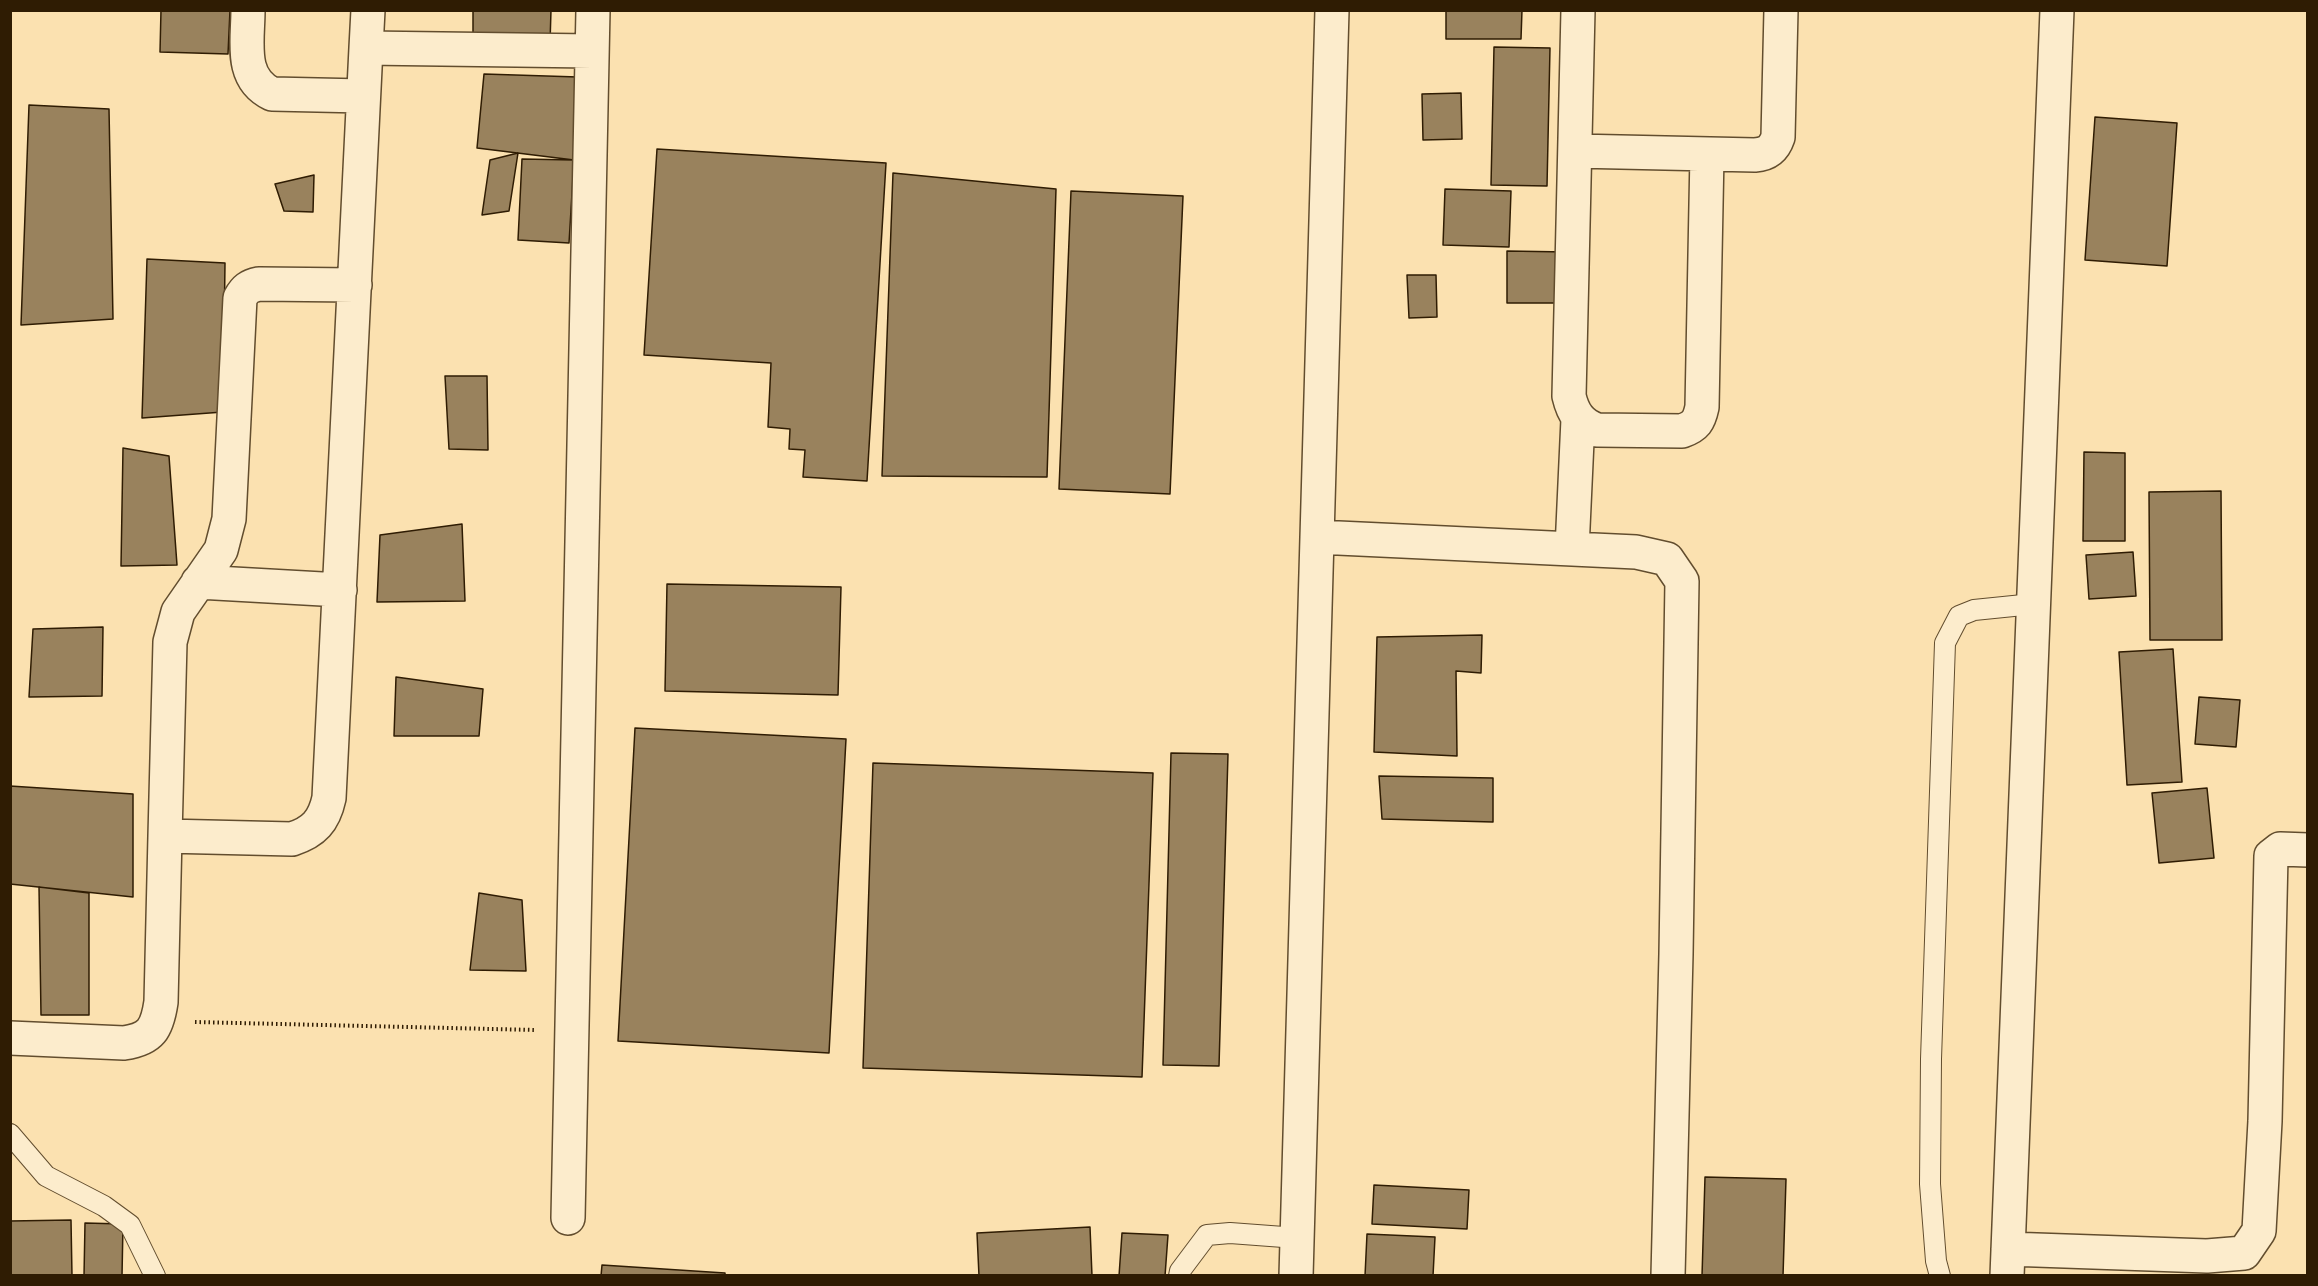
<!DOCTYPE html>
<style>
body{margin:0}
#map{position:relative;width:2318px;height:1286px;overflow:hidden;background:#fbe1b0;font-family:Vollkorn,serif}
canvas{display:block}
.frame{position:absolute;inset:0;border:12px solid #2f1c03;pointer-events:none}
</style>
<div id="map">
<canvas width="2318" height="1286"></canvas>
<div class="frame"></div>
</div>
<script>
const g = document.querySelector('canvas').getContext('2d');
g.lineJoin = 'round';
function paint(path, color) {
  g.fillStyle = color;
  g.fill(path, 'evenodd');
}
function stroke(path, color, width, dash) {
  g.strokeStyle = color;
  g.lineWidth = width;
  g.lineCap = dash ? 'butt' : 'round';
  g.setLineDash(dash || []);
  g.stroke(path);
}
const building = new Path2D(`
 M161,10H230L228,54L160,52Z
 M473,10H551L550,43L473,41Z
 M1446,10H1522L1521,39H1446Z
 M1494,47L1550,48L1547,186L1491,185Z
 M484,74L578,77L574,160L477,148Z
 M1461,93L1462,139L1423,140L1422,94Z
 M29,105L109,109L113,319L21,325Z
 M2095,117L2177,123L2167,266L2085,260Z
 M657,149L886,163L867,481L803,477L805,450L789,449L790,429L768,427L771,363L644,355Z
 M518,153L509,211L482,215L490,160Z
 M522,159L574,160L569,243L518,240Z
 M893,173L1056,189L1047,477L882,476Z
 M314,175L313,212L284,211L275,184Z
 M1445,189L1511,191L1509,247L1443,245Z
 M1071,191L1183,196L1170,494L1059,489Z
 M1507,251L1567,252L1566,303H1507Z
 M147,259L225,263L223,412L142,418Z
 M1407,275H1436L1437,317L1409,318Z
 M445,376H487L488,450L449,449Z
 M123,448L169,456L177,565L121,566Z
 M2084,452L2125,453V541H2083Z
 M2221,491L2222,640H2150L2149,492Z
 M462,524L465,601L377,602L380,535Z
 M2133,552L2136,596L2089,599L2086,555Z
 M667,584L841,587L838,695L665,691Z
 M103,627L102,696L29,697L33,629Z
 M1482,635L1481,673L1456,671L1457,756L1374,752L1377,637Z
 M2173,649L2182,782L2127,785L2119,652Z
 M396,677L483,689L479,736H394Z
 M2199,697L2240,700L2236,747L2195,744Z
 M635,728L846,739L829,1053L618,1041Z
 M1171,753L1228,754L1219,1066L1163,1065Z
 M873,763L1153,773L1142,1077L863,1068Z
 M1379,776L1493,778V822L1382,819Z
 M10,786L133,794V897L10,884Z
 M2207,788L2214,858L2159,863L2152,793Z
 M39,887L89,893V1015H41Z
 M479,893L522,900L526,971L470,970Z
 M1705,1177L1786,1179L1783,1276H1702Z
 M1374,1185L1469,1190L1467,1229L1372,1224Z
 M71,1220L72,1276H10V1221Z
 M85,1223L123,1224L122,1276H84Z
 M1090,1227L1092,1276H979L977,1233Z
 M1122,1233L1168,1235L1165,1276H1119Z
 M1367,1234L1435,1237L1433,1276H1365Z
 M602,1265L725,1273V1276H601Z`);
paint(building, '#99825d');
stroke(building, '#2f1c03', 1.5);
const service = new Path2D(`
 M10,1134L46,1176L104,1206L130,1225L155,1276
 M1179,1276L1180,1271L1207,1235L1230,1233L1297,1238
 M1940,1276L1936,1261L1930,1184L1931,1059L1945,643L1959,616L1974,610L2033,604`);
const minor = new Path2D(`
 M248,10C248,42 239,78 272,94L363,96
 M1578,10L1569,396C1573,413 1580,424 1597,430L1682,431C1696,426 1699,421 1702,407L1707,154
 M366,48L592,51
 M1575,151L1755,155C1768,154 1774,149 1778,137L1781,10
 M355,285L259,284C249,286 245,289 240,298L229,519L221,550L178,612L170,642L165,836L292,839C314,832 324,821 329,798L366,48L368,10
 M1317,537L1636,552L1667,559L1682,581L1676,954L1668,1276
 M1572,549L1578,419
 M198,582L340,590
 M10,1038L124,1043C151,1039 157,1029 161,1002L165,836
 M568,1218L593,10
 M2008,1249L2207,1256L2244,1253L2259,1231L2265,1121L2271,856L2280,849L2308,850
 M1296,1276L1332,10
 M2007,1276L2057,10`);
stroke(service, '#624d2e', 22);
stroke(minor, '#624d2e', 36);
stroke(new Path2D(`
 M195,1022L535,1030`), '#2f1c03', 4, [1.5, 3]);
stroke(service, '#fceccc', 20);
stroke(minor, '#fceccc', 33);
</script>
